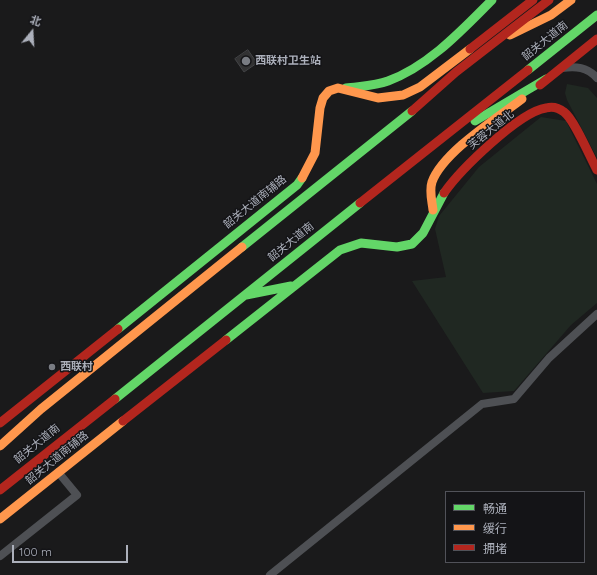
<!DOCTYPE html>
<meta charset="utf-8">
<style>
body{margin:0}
#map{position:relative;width:597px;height:575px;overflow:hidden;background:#1a1a1b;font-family:Quicksand,"Noto Sans SC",sans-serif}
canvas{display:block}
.legend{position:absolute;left:445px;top:491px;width:140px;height:72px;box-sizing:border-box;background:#141417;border:1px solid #515259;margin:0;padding:5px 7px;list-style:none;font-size:12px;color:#acb0bb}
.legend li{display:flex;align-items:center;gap:8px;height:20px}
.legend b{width:20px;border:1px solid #515259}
.north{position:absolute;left:12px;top:12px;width:40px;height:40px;-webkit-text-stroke:3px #141417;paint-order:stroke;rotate:18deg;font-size:11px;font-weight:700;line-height:16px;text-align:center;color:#acb0bb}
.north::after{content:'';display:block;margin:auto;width:14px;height:18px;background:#acb0bb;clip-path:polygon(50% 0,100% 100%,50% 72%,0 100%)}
.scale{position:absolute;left:12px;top:545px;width:116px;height:18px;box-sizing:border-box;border:2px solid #acb0bb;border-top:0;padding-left:5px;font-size:12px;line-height:14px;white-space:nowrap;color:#acb0bb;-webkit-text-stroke:3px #141417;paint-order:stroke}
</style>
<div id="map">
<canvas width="597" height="575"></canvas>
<ul class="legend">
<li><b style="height:5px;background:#63d668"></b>畅通</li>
<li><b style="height:5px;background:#ff974d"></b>缓行</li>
<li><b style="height:5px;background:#b3261e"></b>拥堵</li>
</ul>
<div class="north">北</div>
<div class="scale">100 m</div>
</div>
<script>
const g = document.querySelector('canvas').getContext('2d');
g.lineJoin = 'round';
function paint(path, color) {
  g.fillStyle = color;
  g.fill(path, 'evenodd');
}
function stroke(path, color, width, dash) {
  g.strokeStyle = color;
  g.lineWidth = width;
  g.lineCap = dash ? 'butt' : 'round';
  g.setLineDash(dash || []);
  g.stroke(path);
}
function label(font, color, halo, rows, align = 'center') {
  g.font = font + ' Quicksand,"Noto Sans SC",sans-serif';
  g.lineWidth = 3;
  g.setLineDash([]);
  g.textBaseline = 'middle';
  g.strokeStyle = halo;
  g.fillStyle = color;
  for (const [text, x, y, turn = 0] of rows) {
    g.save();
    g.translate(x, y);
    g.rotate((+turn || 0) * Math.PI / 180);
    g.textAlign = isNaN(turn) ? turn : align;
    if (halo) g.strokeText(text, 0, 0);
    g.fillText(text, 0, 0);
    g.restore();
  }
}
paint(new Path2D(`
 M567,84L588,88L597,98V158L567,100L565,93Z
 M541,117L566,121L597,184V303L571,325L514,391L483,393L412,281L446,277L435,229L439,216L479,167Z`), '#202822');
const building = new Path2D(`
 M248,50L257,63L244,72L235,59Z`);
paint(building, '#323233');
stroke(building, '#434447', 1);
stroke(new Path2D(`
 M562,68C576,66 587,67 597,78
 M0,556L77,495L58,472
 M270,575L482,404L514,399L549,358L597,314`), '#4e5054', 8);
stroke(new Path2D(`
 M528,70L597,15
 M346,88C360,86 375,86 388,81C429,66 462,30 492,0
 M475,121L546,79
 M242,247L412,111
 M246,295L291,286
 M118,329L297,185L302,178
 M226,340L340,250L361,243L397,247L412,244L423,233L444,193
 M115,399L360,203`), '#63d668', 9);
stroke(new Path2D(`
 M510,35L551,15L571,0
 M302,178L315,153L320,108L323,98L329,91L338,88L378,98L403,95L420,87L470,49
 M433,210C432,201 429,191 432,182C443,152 496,119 522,99
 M0,446L41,409L242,247
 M0,519L123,421`), '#ff974d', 9);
stroke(new Path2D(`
 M470,49L533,0
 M540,85L597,39
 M412,111L456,72L549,0
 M444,193C460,170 519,112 546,108C553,106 559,108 564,112C574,119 590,157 597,170
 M360,203L528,70
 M123,421L226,340
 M0,423L118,329
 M0,490L115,399`), '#b3261e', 9);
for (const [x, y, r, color] of [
 [246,61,5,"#797c83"],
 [52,367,4,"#797c83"]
]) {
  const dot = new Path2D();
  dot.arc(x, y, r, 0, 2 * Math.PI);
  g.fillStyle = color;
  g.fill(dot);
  stroke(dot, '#141417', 1.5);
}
label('11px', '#acb0bb', '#141417', [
 ["韶关大道南",545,41,-39],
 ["芙蓉大道北",491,130,-39],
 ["韶关大道南辅路",255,202,-39],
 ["韶关大道南",291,242,-39],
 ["韶关大道南",37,444,-39],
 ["韶关大道南辅路",57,458,-39]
]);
label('bold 11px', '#acb0bb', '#141417', [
 ["西联村卫生站",255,61],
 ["西联村",60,367]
], 'left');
</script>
